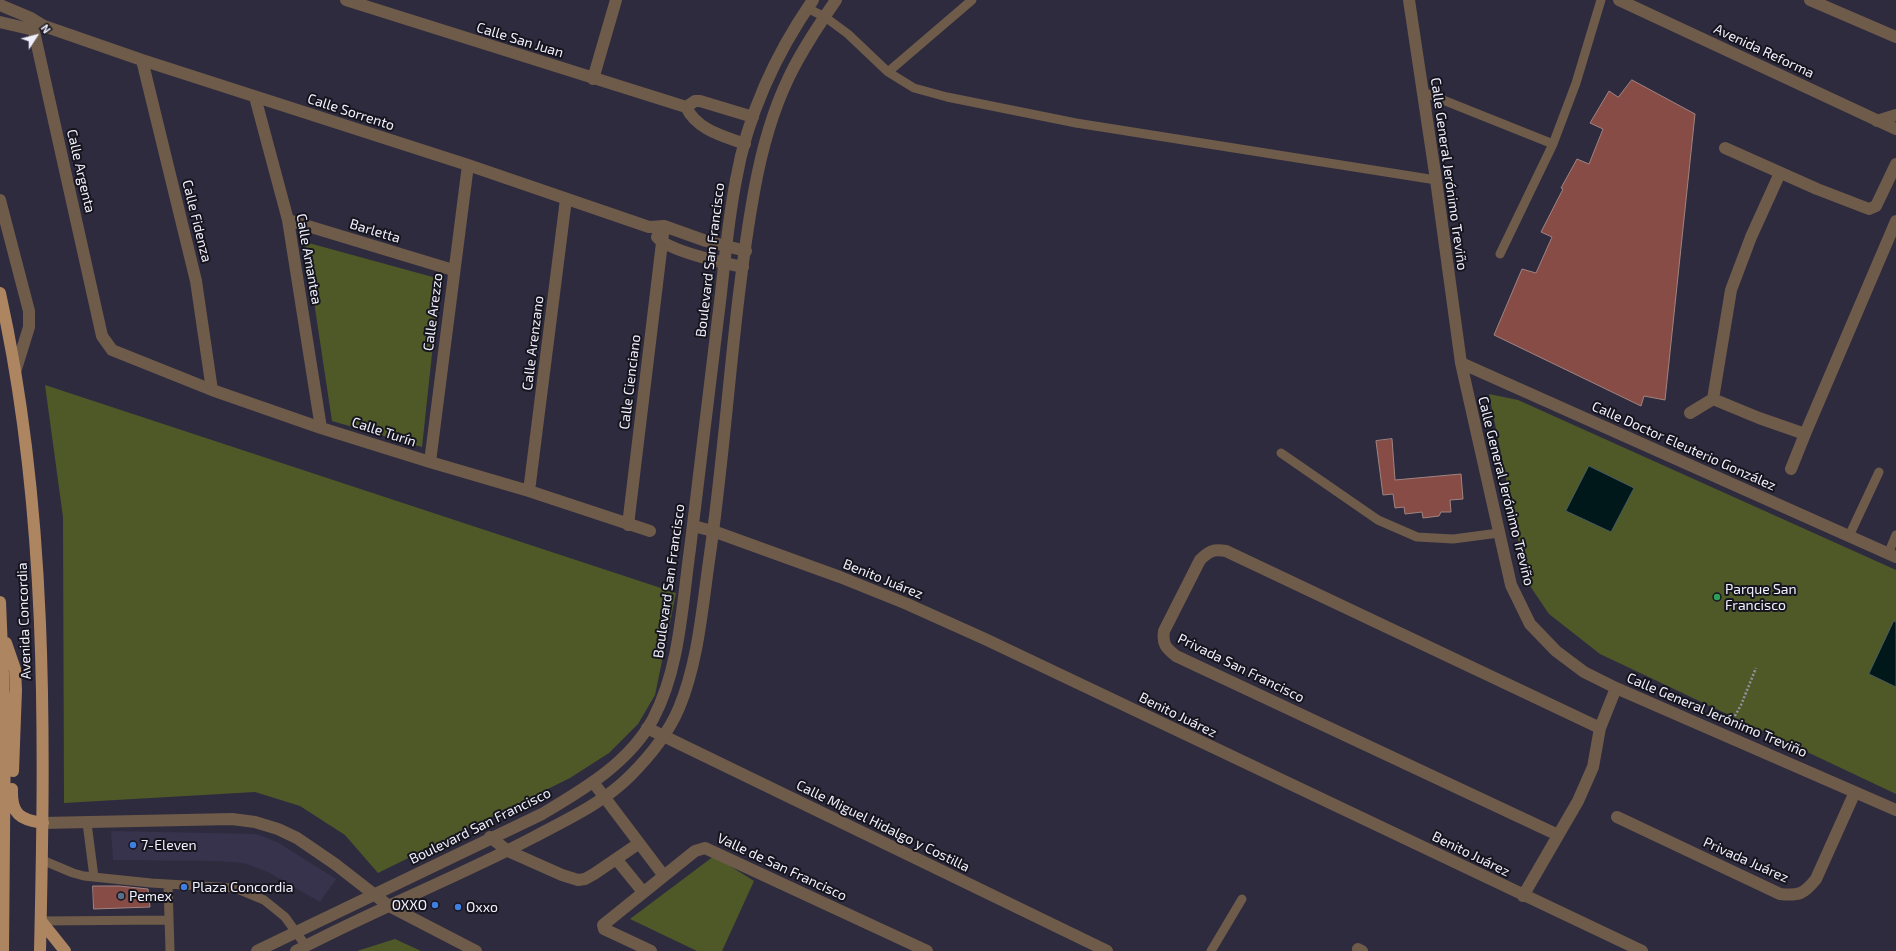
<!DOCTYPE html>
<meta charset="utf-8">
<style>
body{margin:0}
#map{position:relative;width:1896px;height:951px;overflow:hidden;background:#2e2b3f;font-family:"Exo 2",sans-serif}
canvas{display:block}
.north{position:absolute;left:16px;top:16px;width:40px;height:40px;-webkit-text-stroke:3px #16151e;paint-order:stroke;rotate:54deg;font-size:11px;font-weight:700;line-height:16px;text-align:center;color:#f0effc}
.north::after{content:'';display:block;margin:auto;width:14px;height:18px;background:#f0effc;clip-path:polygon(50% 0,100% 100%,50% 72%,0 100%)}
</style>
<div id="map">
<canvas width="1896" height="951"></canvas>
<div class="north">N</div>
</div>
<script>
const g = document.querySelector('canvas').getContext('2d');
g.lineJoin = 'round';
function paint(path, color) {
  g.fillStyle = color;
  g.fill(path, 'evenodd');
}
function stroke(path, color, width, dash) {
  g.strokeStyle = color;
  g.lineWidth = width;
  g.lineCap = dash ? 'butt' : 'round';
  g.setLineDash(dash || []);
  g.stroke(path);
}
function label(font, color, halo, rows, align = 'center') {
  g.font = font + ' "Exo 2",sans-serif';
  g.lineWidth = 4;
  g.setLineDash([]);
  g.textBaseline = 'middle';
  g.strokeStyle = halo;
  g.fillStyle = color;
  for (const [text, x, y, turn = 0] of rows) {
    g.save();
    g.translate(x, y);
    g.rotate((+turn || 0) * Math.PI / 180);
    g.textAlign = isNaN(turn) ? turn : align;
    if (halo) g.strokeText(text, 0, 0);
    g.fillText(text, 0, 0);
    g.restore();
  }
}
paint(new Path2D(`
 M111,831L256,834L277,842L336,879L320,902L268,872L244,863L218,861L113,860Z`), '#37334d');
paint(new Path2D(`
 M305,242L440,279L422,447L332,421Z
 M45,385L676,593L655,695L638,724L609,753L570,778L378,873L345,835L300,806L255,792L64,803L63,517Z
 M1489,394L1518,400L1896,570V794L1600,654L1549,614L1526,580Z
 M714,856L754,881L722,951H697L630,919Z
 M395,939L421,951H357Z`), '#4f5928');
const water = new Path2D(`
 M1589,466L1634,488L1611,532L1566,511Z
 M1894,621L1896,622V687L1869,674Z`);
paint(water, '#00181a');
stroke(water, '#48585e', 1);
const building = new Path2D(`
 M1632,80L1695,114L1665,400L1644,396L1641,406L1494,335L1522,269L1536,273L1552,237L1541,232L1563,189L1561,188L1577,159L1589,164L1603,129L1590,123L1609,91L1618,97Z
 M1392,439L1395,480L1461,474L1463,499L1450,500L1451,512H1441L1439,516L1423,518L1422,512L1405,514L1404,507L1395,508L1393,494L1383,495L1376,441Z
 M93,886H119L148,889L150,907L94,909Z`);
paint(building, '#884c47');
stroke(building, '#a08480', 1);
stroke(new Path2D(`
 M1731,723L1741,705L1756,668`), '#9391a1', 2.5, [2, 2]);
stroke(new Path2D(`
 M807,8L825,17L848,34L888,72L914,88L947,97L1076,123L1436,180
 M888,72L972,0
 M1423,92L1553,144
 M1500,254L1553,144L1576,83L1601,0
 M1281,453L1378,520L1417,537L1453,539L1499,533
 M1849,536L1879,472
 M1888,554L1896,535
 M87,823L94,877
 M42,860L73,873L84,876L151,883L235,888L264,900L274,908L285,917L306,946
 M168,884L170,951
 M41,921L169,920
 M1211,951L1242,899`), '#6e5b49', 9);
stroke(new Path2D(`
 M346,0L686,107C697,130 723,136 745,144
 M1409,0L1436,180L1461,363L1511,585L1530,624L1556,651L1584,672L1616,688L1896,810
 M1810,0L1896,37
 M0,5L31,18L44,26L142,60L468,165L649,227L664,226L706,241L746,251
 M31,18L102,336L112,350L212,390L321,428L430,462L529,491L650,531
 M0,22L34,30
 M142,60L196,281L212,390
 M593,79L616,0
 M255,97L288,220L321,428
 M686,107L695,101H700L753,117
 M1877,121L1896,115
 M1725,148L1817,189L1869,209L1876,206L1896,164
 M0,200L29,311V327L16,369
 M288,220L453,270
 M657,237C668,251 724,263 743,267
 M1461,363L1896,557
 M1713,399L1731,290L1751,237L1780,173
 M1713,399L1759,418L1805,434
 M1690,413L1713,399
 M430,462L468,165
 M1791,469L1805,434L1896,221
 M529,491L566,199
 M628,525L664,226
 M693,526L713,531L840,577L907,604L985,639L1642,951
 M647,728L1107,951
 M593,782L664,876
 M1617,817L1780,894C1799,896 1804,894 1816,879L1855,792
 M43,823L232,819L255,822L278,829L297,838L335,864L389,906L476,951
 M1558,835L1176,656C1166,648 1162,644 1164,631L1200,560C1209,551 1213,549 1226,551L1600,728
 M490,837L508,851L562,875L578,880L585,879L594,874L638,844
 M617,860L643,892
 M1523,896L1578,801L1593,767L1600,728L1616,688
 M1358,949L1362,951
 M651,951L604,929L603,925L695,851L705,848L927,951`), '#6e5b49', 12);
stroke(new Path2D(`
 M1619,0L1896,129
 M257,951L542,814C584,789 629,763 653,719C680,668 682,605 690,549C700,472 709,395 718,318C724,272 727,225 736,180C747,116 776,53 813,0
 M296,951C373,910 456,878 534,837C568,819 603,803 630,776C650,756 668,734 679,708C698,662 702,610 709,561C727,439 732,314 754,192C761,153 772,112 789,77C802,50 819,25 836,0`), '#6e5b49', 12);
stroke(new Path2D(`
 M0,293C48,509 45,732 40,951
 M0,602L5,722L3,951
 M6,643L15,669L16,690L13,771
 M12,789C11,814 20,820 43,823
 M41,921L65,951`), '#ad8661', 12);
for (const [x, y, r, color] of [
 [1717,597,4,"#2e9e5b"],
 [133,845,4,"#3f7fe0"],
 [184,887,4,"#3f7fe0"],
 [121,896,4,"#5c6f8a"],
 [435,905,4,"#3f7fe0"],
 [458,907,4,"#3f7fe0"]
]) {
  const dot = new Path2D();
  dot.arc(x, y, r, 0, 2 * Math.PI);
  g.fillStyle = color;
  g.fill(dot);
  stroke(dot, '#16151e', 1.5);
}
label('14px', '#f0effc', '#16151e', [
 ["Calle San Juan",520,40,17],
 ["Avenida Reforma",1764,51,25],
 ["Calle Sorrento",351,112,18],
 ["Calle Argenta",81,171,77],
 ["Calle General Jerónimo Treviño",1449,174,82],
 ["Calle Fidenza",197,221,76],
 ["Barletta",375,231,17],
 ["Calle Amantea",309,259,80],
 ["Boulevard San Francisco",710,260,-83],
 ["Calle Arezzo",433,312,-83],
 ["Calle Arenzano",533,343,-83],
 ["Calle Cienciano",630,382,-83],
 ["Calle Turín",384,432,18],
 ["Calle Doctor Eleuterio González",1684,446,24],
 ["Calle General Jerónimo Treviño",1506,491,76],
 ["Benito Juárez",883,579,22],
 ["Boulevard San Francisco",669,581,-82],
 ["Avenida Concordia",24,621,-92],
 ["Privada San Francisco",1241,668,26],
 ["Benito Juárez",1178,715,26],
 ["Calle General Jerónimo Treviño",1717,715,23],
 ["Boulevard San Francisco",480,826,-26],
 ["Calle Miguel Hidalgo y Costilla",883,826,26],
 ["Benito Juárez",1471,854,26],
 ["Privada Juárez",1746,860,24],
 ["Valle de San Francisco",782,867,25]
]);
label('14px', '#f0effc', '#16151e', [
 ["Parque San",1725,589],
 ["Francisco",1725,605],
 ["7-Eleven",141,845],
 ["Plaza Concordia",192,887],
 ["Pemex",129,896],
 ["OXXO",427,905,"right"],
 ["Oxxo",466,907]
], 'left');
</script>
